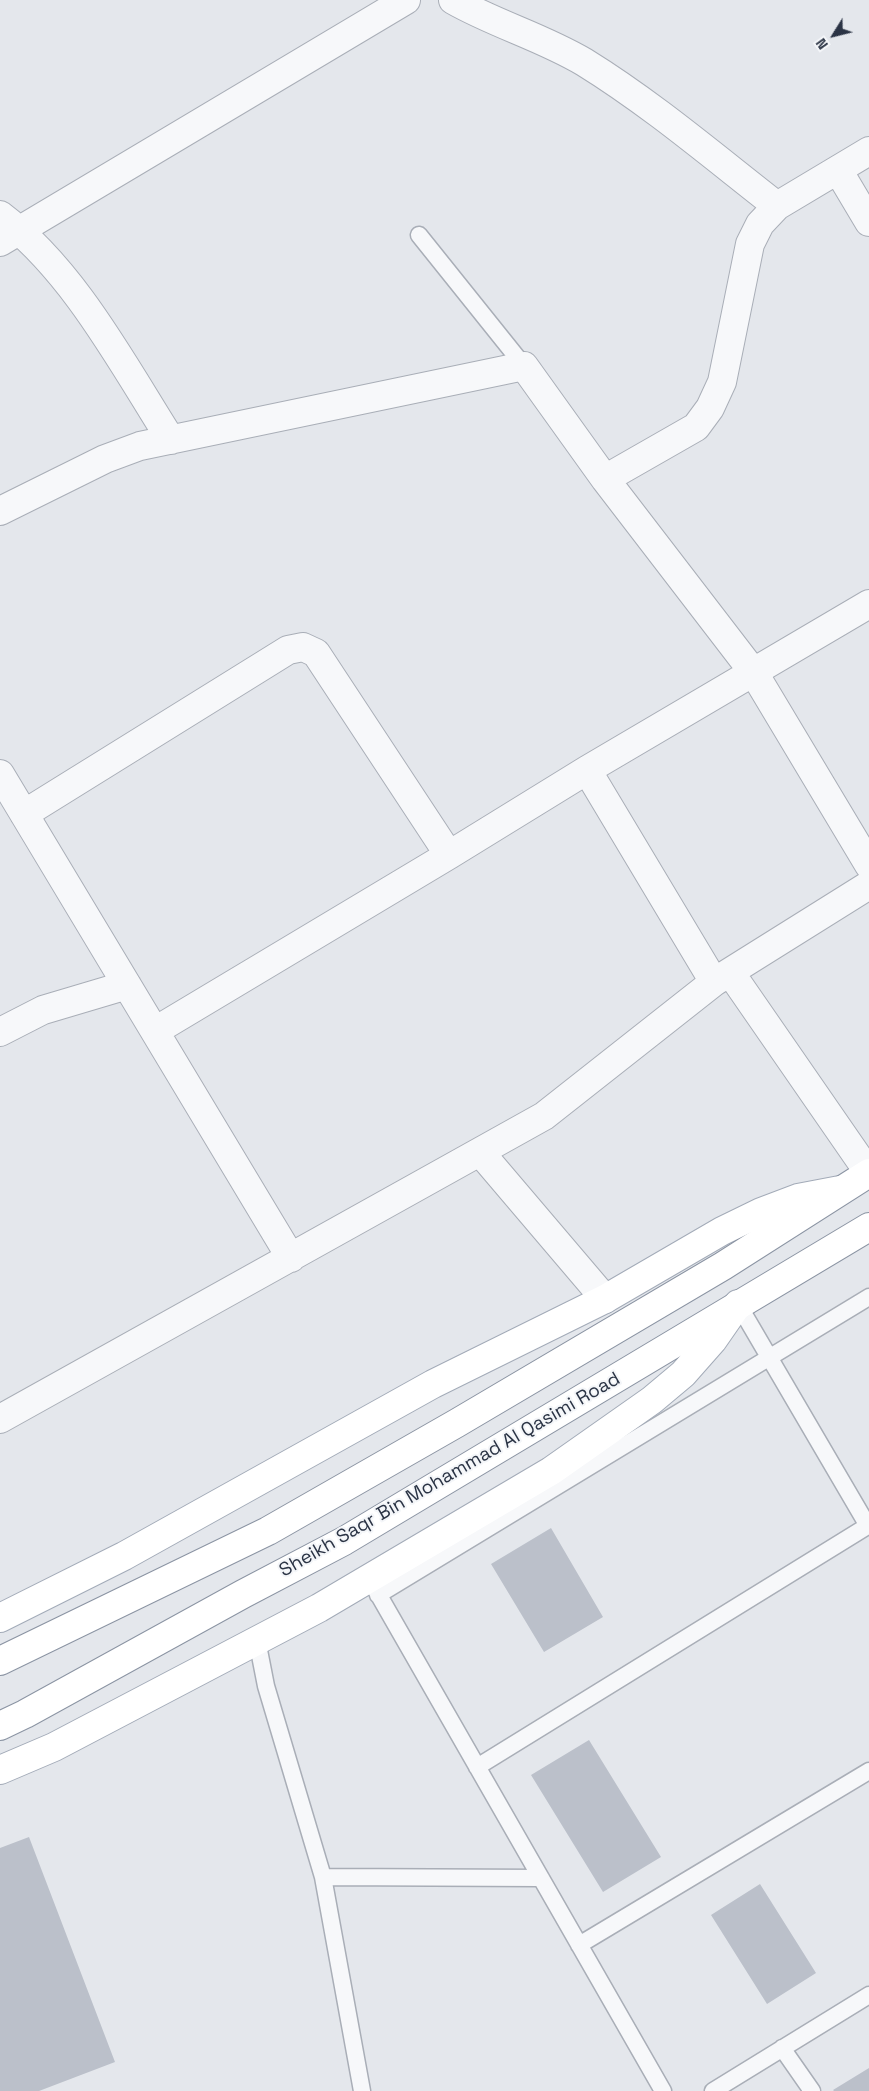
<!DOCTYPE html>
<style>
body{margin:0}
#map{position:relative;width:869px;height:2091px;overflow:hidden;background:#e4e7ec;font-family:"Space Grotesk",sans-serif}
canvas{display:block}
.north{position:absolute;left:809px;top:10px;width:50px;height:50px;-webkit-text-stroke:4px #f4f6f9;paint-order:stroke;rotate:234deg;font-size:14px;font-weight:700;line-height:20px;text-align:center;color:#2b3445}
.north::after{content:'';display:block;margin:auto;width:18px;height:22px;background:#2b3445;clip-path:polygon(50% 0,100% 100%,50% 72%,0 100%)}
</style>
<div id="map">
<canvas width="869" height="2091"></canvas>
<div class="north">N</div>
</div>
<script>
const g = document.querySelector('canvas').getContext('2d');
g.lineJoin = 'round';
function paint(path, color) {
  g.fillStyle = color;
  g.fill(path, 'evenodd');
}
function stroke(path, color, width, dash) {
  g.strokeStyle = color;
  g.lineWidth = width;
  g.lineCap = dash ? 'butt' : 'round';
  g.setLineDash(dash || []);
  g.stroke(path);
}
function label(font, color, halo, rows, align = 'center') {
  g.font = font + ' "Space Grotesk",sans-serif';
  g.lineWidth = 4;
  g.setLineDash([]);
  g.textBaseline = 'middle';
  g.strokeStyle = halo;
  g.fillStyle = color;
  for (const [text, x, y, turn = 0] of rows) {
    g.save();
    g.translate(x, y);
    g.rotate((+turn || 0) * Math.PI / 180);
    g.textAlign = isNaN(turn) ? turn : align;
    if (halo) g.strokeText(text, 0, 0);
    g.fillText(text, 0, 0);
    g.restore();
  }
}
paint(new Path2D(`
 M551,1528L603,1617L544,1652L491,1564Z
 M589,1740L661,1857L603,1892L531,1775Z
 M29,1837L115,2062L39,2091H0V1848Z
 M760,1884L816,1973L767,2004L711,1915Z
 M869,2068V2091H834L833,2090Z`), '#bbc0ca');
const service = new Path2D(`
 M419,235L524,366
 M738,1304L868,1526
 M369,1578L663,2091
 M378,1595L869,1297
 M257,1640L266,1686L323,1877L362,2091
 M477,1767L869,1525
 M323,1877L541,1878
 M579,1945L869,1771
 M782,2048L812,2091
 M713,2091L869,1995`);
const minor = new Path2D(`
 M453,0C495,24 542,37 584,62C652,104 714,157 777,206
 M838,170L869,222
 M0,215C74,271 122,363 171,440
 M0,242L406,0
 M605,479L696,427L710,408L722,382L750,244L760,224L777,206L869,151
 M0,511L105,459L140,446L524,366L605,479L754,673L869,865
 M587,770L714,982
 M0,774L291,1258
 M24,814L288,650L303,647L316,653L449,855
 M730,972L869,1173
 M155,1031L449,855L587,770L869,604
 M0,1032L43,1010L127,985
 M480,1152L605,1299
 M0,1419L544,1116L714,982L869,885`);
const primary = new Path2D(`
 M0,1618L124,1556L433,1384L605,1299L722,1231L761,1212L798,1198L840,1190
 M0,1770L54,1747L319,1608L551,1471L652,1400L683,1374L713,1340L738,1304`);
const trunk = new Path2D(`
 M0,1661L268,1531L457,1423L723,1266L869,1173
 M0,1726L25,1714L243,1594L344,1541L869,1227`);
stroke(service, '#a9aeb7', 19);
stroke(minor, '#a9aeb7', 30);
stroke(primary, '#a3abb8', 30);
stroke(trunk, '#8b94a3', 30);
stroke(service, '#f7f8fa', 16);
stroke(minor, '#f7f8fa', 28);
stroke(primary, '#fff', 28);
stroke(trunk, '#fff', 28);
label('19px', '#2b3445', '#f4f6f9', [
 ["Sheikh Saqr Bin Mohammad Al Qasimi Road",450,1475,-30]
]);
</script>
